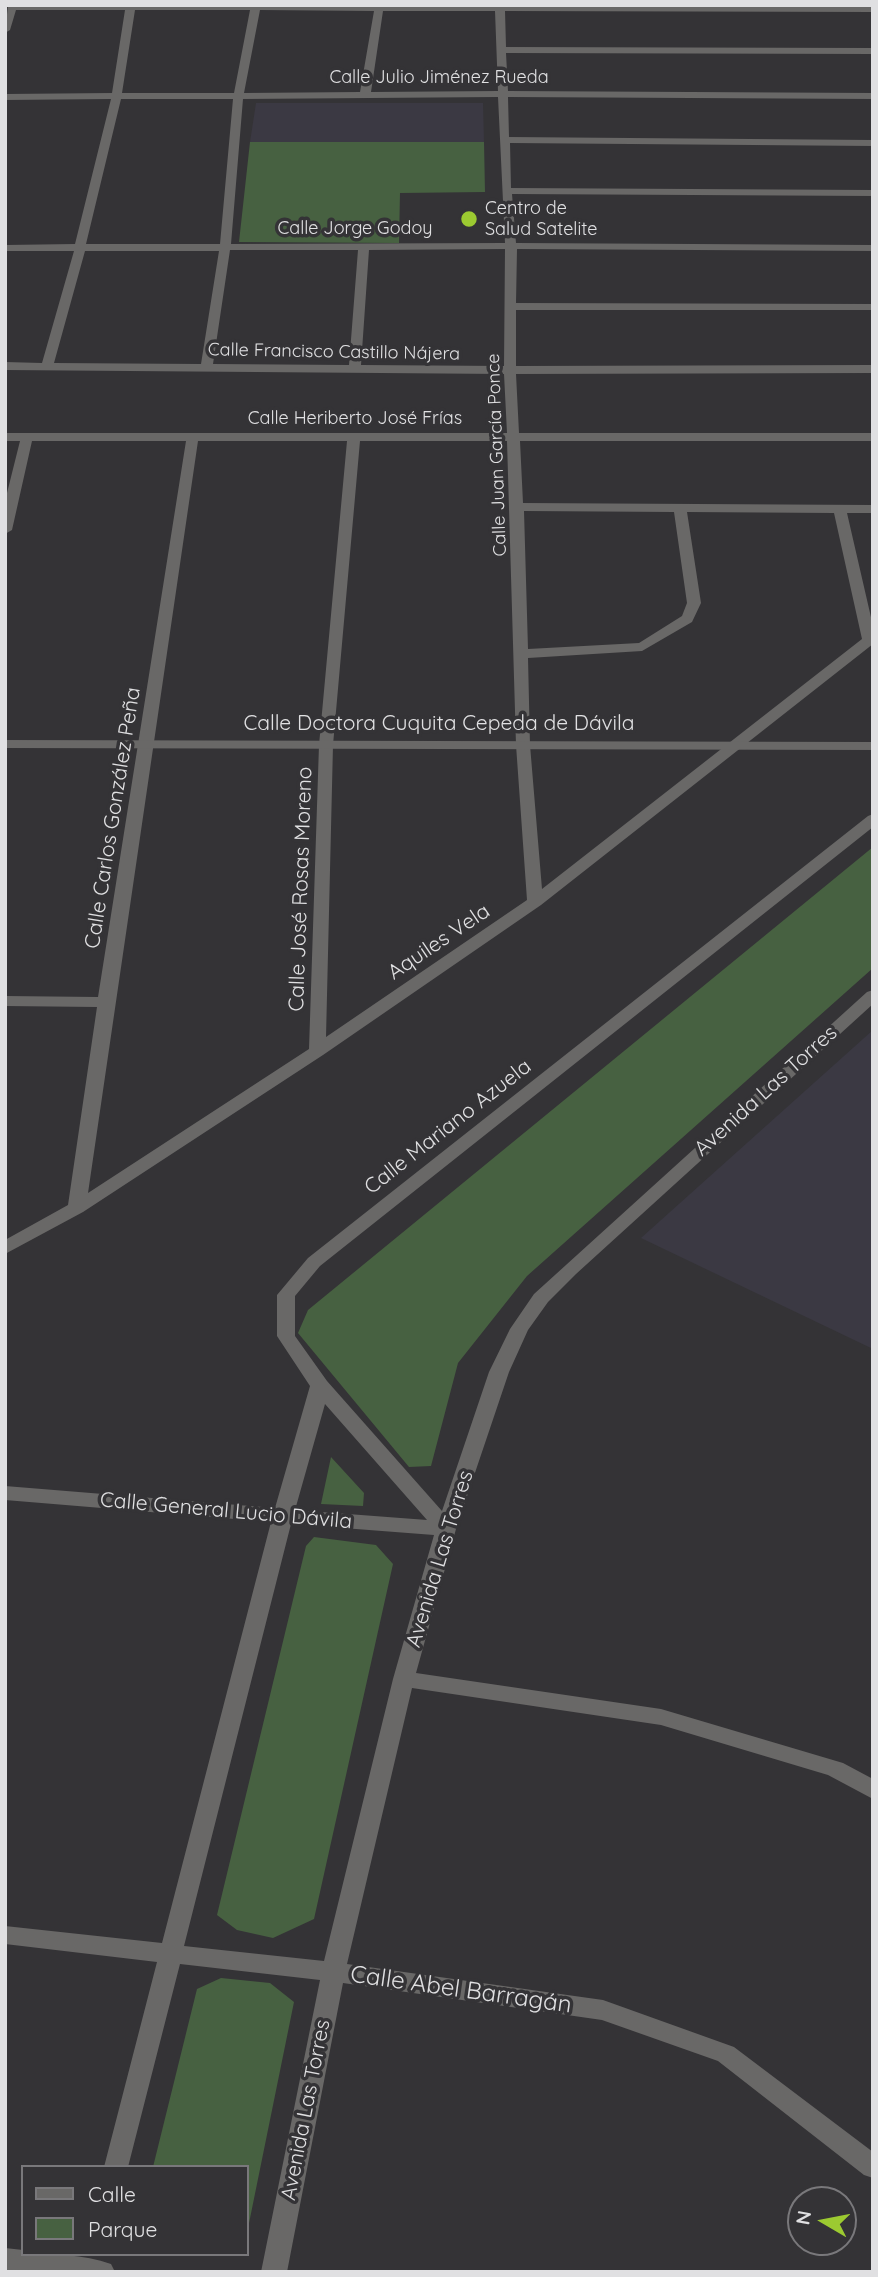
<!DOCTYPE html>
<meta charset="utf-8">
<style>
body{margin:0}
#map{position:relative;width:878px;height:2277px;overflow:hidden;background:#343336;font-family:Quicksand,sans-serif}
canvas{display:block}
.frame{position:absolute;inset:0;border:7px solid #e0e0e2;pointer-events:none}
.legend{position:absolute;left:21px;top:2165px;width:228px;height:91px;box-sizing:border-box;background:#343336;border:2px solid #79787b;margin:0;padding:9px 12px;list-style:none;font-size:21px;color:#e0e0e2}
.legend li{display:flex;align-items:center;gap:14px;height:35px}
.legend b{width:35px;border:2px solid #79787b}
.north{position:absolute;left:787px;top:2186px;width:70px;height:70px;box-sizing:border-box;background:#343336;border:2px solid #79787b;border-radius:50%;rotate:280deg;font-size:19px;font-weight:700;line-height:28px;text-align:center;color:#e0e0e2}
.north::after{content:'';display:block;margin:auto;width:24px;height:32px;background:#9cca31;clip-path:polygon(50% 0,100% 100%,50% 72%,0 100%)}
</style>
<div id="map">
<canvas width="878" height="2277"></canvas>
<div class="frame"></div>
<ul class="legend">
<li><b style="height:9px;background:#696867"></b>Calle</li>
<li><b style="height:19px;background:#476141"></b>Parque</li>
</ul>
<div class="north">N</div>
</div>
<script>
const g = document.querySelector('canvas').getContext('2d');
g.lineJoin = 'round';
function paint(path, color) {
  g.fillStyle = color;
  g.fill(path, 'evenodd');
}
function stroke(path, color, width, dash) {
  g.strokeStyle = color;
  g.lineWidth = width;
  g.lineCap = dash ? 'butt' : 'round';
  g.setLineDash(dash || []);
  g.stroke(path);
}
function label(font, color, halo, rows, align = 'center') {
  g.font = font + ' Quicksand,sans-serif';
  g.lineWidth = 7;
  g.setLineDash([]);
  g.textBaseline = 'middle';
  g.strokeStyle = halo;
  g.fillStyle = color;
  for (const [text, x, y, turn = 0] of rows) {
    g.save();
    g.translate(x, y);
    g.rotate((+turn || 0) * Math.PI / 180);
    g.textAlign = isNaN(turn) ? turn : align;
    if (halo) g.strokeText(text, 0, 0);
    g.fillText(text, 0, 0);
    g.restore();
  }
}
paint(new Path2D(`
 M256,103H483L484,142H250Z
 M873,1030V1349L641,1238Z`), '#3b3943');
paint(new Path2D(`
 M250,142H484L485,192L400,193L399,243L239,242Z
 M873,847V968L527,1276L458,1363L431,1466L409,1467L298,1333L308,1310Z
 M331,1457L364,1493L363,1506L321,1504Z
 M314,1537L376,1545L393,1564L314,1919L273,1938L237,1930L217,1915L306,1546Z
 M221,1978L270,1983L294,2002L247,2233V2167H153L197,1989Z`), '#476141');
paint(new Path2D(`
 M8,5L873,6V12L505,11L506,47L873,48V54L506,53L508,91L873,93V99L508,97L509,137L873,140V146L510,143L511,188L873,190V196L512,194L516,243L873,245V251L517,249L516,303L873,304V310H516V366L873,365V373L516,374L519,433H873V441H520L523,503L873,505V513H847L873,626V644L541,905L323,1055L83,1212L5,1254V1240L68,1205L97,1007L5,1006V996L98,997L186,441H32L12,530L5,534V501L20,441H5V433H507L504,374L5,370V362L42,363L74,251H5V245L75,244L111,99L5,100V94L112,93L125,10H16L10,30L5,33ZM135,10H250L234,93H122ZM260,10L374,11L360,92L244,93ZM383,11H495L498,91L371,92ZM498,97L505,243L231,244L243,99ZM121,99H233L220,244H86ZM505,249L504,366L361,365L369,250ZM230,250H358L349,365L213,364ZM85,251H219L201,364L54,363ZM198,441H347L319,745L309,1049L88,1193ZM360,441H507L516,745L527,900L326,1037L333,745ZM524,511L674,512L687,603L682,616L639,643L528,649ZM687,512L834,513L862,639L542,889L530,745L528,658L642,651L692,622L701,603Z
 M873,814V827L320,1266L295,1296V1336L327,1381L442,1511L489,1372L510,1329L534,1294L867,992L873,990V1004L576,1274L548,1302L528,1330L509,1372L456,1529L416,1673L661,1709L843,1763L873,1779V1799L828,1775L661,1725L412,1688L347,1964L603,2000L734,2047L873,2152V2178L864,2175L718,2061L602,2020L343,1983L287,2272H261L320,1980L180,1964L128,2167H104L157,1962L5,1944V1926L162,1943L271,1522L5,1500V1486L275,1508L310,1386L277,1336V1295L308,1258L868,816ZM325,1404L427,1520L295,1510ZM291,1524L434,1535L393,1679L324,1961L184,1946Z
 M5,2248L23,2250V2254C51,2254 84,2254 111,2264L115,2272L5,2270Z`), '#696867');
paint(new Path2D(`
 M5,740L873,742V750L5,748Z`), '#696867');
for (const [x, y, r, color] of [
 [469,219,9,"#9cca31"]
]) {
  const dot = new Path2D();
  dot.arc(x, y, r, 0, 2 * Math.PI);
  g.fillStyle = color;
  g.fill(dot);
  stroke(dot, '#343336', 2.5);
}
label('18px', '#e0e0e2', '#343336', [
 ["Calle Julio Jiménez Rueda",439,78],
 ["Calle Jorge Godoy",355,229],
 ["Calle Francisco Castillo Nájera",334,352,1],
 ["Calle Heriberto José Frías",355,419],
 ["Calle Juan García Ponce",497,455,-92]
]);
label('18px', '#e0e0e2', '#343336', [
 ["Centro de",485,209],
 ["Salud Satelite",485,230]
], 'left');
label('21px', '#e0e0e2', '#343336', [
 ["Calle Doctora Cuquita Cepeda de Dávila",439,724],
 ["Calle Carlos González Peña",113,818,-81],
 ["Calle José Rosas Moreno",301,889,-88],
 ["Aquiles Vela",439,942,-34],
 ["Avenida Las Torres",766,1091,-42],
 ["Calle Mariano Azuela",448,1127,-38],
 ["Calle General Lucio Dávila",226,1511,5],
 ["Avenida Las Torres",440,1559,-73],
 ["Avenida Las Torres",306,2110,-79]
]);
label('24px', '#e0e0e2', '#343336', [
 ["Calle Abel Barragán",461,1990,8]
]);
</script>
